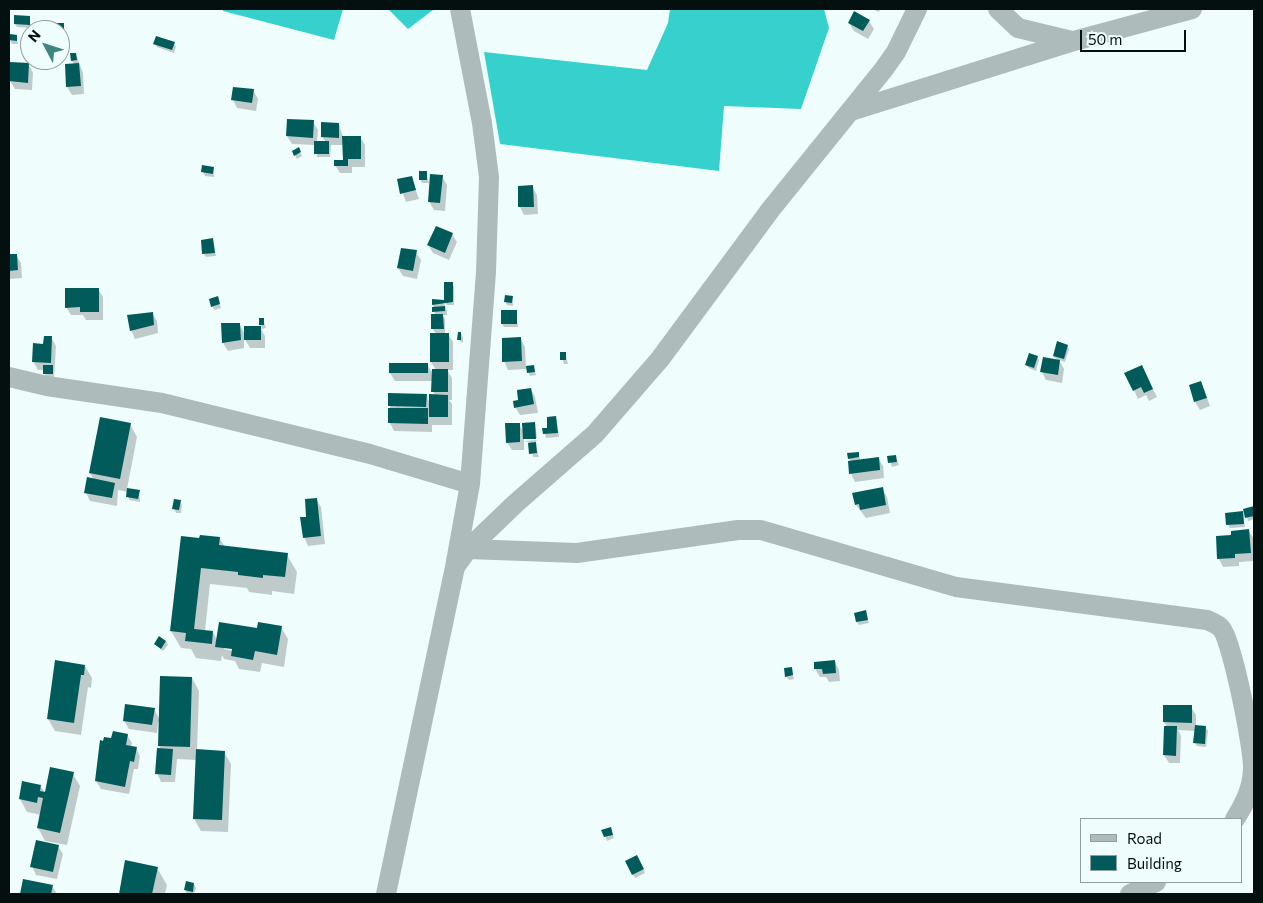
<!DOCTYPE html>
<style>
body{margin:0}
#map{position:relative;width:1263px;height:903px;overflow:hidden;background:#effefd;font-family:Commissioner,sans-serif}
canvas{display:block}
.frame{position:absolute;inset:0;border:10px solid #041010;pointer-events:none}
.legend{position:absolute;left:1080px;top:818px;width:162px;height:65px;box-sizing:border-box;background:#effefd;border:1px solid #919f9e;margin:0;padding:6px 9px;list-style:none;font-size:15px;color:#041010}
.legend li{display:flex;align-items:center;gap:10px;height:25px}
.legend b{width:25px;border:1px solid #919f9e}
.north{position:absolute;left:20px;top:20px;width:50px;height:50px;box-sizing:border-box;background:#effefd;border:1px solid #919f9e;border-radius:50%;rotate:310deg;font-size:14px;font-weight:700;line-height:20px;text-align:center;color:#041010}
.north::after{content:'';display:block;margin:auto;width:18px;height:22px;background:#3d8583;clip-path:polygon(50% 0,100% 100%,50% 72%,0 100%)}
.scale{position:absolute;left:1080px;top:30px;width:106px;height:22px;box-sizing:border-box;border:2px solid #041010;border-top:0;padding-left:6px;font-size:15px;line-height:18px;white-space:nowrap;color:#041010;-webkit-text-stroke:4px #effefd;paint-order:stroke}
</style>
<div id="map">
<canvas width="1263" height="903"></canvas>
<div class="frame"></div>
<ul class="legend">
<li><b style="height:6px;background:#adbcbb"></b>Road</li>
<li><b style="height:14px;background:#005b5a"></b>Building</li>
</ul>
<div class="north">N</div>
<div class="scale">50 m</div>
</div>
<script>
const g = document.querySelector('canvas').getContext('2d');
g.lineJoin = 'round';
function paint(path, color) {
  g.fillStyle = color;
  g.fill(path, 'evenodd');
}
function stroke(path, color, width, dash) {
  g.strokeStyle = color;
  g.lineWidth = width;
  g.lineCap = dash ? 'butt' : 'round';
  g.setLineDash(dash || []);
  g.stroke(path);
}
paint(new Path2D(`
 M223,9H343L334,40L223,11Z
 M388,9H433V10L408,29Z
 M670,9H824L829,28L801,109L724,106L719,171L500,144L484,52L647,70L668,23Z`), '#37d1cd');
paint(new Path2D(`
 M872,9H880L879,12Z
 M29,17L31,28L17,27L15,24Z
 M869,21L874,29L868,39L854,31L849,23Z
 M63,24L65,38L60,37V30H57Z
 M16,36L18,44H12L10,40Z
 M155,43H174L176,47L174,53L157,47Z
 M76,54L83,73L84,94L72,95L67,87L75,65L72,61Z
 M29,65L33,73L32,90L15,89L10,81Z
 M253,90L258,99L256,111L237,108L233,100Z
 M313,122L318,130L317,142H326L322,137L339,124L343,137H360L365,145V167H352V173H340L335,165L344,161V145H331L330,157H317L315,145L292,144L287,136Z
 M298,149L302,156L297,159L293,151Z
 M213,168L214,177L205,176L203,172Z
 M426,173L429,183H422L420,179Z
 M442,176L447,185L445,211L434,210L429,201Z
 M411,177L419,199L406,202L398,180Z
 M532,187L537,195L538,214L524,215L520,207Z
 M452,234L457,242L449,260L433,253L428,245Z
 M213,240L216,256L206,257L204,254Z
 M416,252L421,260L417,279L403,276L398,268Z
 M9,255H16L21,263L22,278L9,279Z
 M452,283L454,287V305H447L445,302Z
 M98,289L103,297V320H86L83,315H71L66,307Z
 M512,297L513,306L507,305L505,301Z
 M219,301L221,308L215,310L212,306Z
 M443,301L447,311V315H442L445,319V334H448L453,342V370H447L452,378V400H449L452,404V425H432V432L394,431L390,423V395H426L430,403L435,396L433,391V381H395L390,373L427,364L433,374L436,370L431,362L436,334L433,329L432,316L435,315L433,304Z
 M516,311L518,327H504L502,324Z
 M152,313L157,321L158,333L135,339L131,330Z
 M263,319L266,328L261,329L265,336V348H250L244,338V348L228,351L223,343V325L239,324L245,334V327L262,328L260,325Z
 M461,334L463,337V343L459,340Z
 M51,337L56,346L54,378L46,377L44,370H38L33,361Z
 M521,339L525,347L526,367L533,366L536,375L530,376L527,369L508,370L504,361Z
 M1067,346L1069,349L1065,362L1059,360L1064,369L1062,383L1046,380L1042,372L1057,360L1054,356Z
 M561,353H565L568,364H564Z
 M1037,357L1039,360L1036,371L1029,368L1026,365Z
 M1146,375L1157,397L1149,401L1146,395L1138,399L1134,390Z
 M1201,382L1210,406L1200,410L1195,402Z
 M531,389L535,397L538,413L520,415L515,407Z
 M556,417L559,437L546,438L544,429H549Z
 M535,423L537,438H524V450H512L507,442L519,424L524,433Z
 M130,424L137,437L127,489L139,491L140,502L129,500L128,492L118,490L117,506L90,501L86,493L94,480L90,473Z
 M537,440L535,443L539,457H533L530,443L525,441Z
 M858,453L861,461L878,458L883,466L884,478L855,482L851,474L849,463L851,462L849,458Z
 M895,456L899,465L892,467L889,457Z
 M882,489L887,497L890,513L866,518L856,505Z
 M316,499L321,507L325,544L308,546L304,537L308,518Z
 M180,501L182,505L181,513H176L174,509Z
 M1254,508V519L1248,521L1245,510Z
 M1243,513L1245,527L1230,528L1227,524Z
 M1249,531L1254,539V561L1239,562V566L1223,567L1219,559L1217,537L1232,536Z
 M200,539H220L225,547L287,555L297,572L294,594L272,591V595L249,592L247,588L210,584L205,631L213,632L217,640L258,629L281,627L288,639L284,667L262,663L260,672L239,669L235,661L224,659L222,655L221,661L196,658L191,649L181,648L171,631ZM224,647L238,649V652L224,649Z
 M865,612L869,623L859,625L857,622Z
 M166,641L168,645L163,651L155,644Z
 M835,662L839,670L840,681L829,682L826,677H820L815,669Z
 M85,666L92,678L91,688L88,687L81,735L55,731L48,719Z
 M791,668L794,679L789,680L786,676Z
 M192,678L199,691L197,751L224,752L231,764L228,832L201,831L194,819L197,760L177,759L175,782H161L157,773L161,750L159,746L160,722H158L157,733L129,729L124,721L154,709L160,720Z
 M1191,707L1196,715V727L1206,728L1208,731L1206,747L1197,746L1195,743L1196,731L1178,730L1181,736L1180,763H1169L1164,755L1167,727L1164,722Z
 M127,735L132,743L131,747L136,748L140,756L138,769H134L129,794L101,789L96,781L112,740Z
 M73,774L80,786L67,845L45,841L38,828L41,815L27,812L20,799L23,783L40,786L46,793Z
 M610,828L614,838L607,841L603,830Z
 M58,846L63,854L57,879L36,875L32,866Z
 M637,857L645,873L635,878L626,862Z
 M126,862L157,868L167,885L165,894H120Z
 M24,881L52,886L57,894H22Z
 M194,884L196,888L194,894H187L185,890Z`), '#0003');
paint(new Path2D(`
 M854,11L870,20L863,31L848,23Z
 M14,15L30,16V25L14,24Z
 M56,23H64V34H60V30H55Z
 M10,34L17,35V41L9,40Z
 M156,36L175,42L172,50L153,44Z
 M70,53H76L77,60L71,61Z
 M10,62L29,63L28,83L9,81Z
 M79,63L81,86L66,87L65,64Z
 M233,87L254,89L252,103L231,100Z
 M287,119L314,120L313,138L286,136Z
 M321,122L339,123V138L321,137Z
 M342,136H361V159H348V166H334V160H343Z
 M314,141H329V154H314Z
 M299,147L301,152L294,156L292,151Z
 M202,165L214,167L213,174L201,172Z
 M419,171H427V180H419Z
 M430,174L443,175L440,203L428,202Z
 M412,176L416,190L400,194L397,179Z
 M533,185L534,207H518V186Z
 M436,226L453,233L445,253L427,245Z
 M213,238L215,253L202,254L201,240Z
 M401,248L417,250L413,271L397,268Z
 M9,254H17L18,270L9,271Z
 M444,282H453V302L432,305V299L444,300Z
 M65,288H99V312H80V307L65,308Z
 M505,295L513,296L512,303L504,302Z
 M218,296L220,304L211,307L209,299Z
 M445,306V311L432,312V307Z
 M501,310H517V324H501Z
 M153,312L154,325L130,331L127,315Z
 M431,314H443L444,329H431Z
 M259,318H264V325H259Z
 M221,323H240L241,340L222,343Z
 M244,326H261V340H244Z
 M458,332H461V340H457Z
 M430,333H449V362H430Z
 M44,336H52L51,363L32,362L33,343L43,344Z
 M521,337L522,361L502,362V338Z
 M1057,341L1068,345L1064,359L1053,356Z
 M560,352H566V360H560Z
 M1029,353L1038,356L1034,368L1025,365Z
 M1043,357L1060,360L1058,375L1040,372Z
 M389,363H428V373H389Z
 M43,365H53V374H43Z
 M534,365L535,372L527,373L526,366Z
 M1142,365L1153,389L1144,393L1141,387L1133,391L1124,373Z
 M432,369H448V392H431Z
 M1201,381L1207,398L1194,402L1189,385Z
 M531,388L534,404L514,408L513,401L518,400L517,390Z
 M388,393L427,394L426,407L388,406Z
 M429,394L448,395V417H429Z
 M388,408H428V424L388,423Z
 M556,416L558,433L543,434L542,428H547V417Z
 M100,417L131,423L120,479L89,473Z
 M535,422L536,439H523L522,423Z
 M505,423H520V442L506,443Z
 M536,442L537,453L529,454L528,443Z
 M859,452V457L848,459L847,453Z
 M896,455L897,462L888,463L887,456Z
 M879,457L880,470L849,474L848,461Z
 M87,477L115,483L112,498L84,493Z
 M883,487L886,505L860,510L859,504L855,505L852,493Z
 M127,488L140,490L138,499L126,497Z
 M317,498L321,536L303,538L300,517H306L305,499Z
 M174,499L181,500L179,510L172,509Z
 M1254,506V516L1245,518L1243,509Z
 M1243,511L1244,524L1226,525L1225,513Z
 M1249,529L1251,553L1235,554V558L1217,559L1216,536L1231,535V531Z
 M200,535L220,537L219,545L288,553L285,577L263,575V578L238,575V572L201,568L194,629L213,631L212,644L185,641L186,633L170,631L181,536L199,538Z
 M866,610L868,620L856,622L854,613Z
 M219,622L257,628L258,622L282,626L277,655L255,651L253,660L231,656L232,649L215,647Z
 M159,636L166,641L161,649L154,644Z
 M55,660L85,665L84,675H81L74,723L47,719Z
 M835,660L836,673L823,674L822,669H814V662Z
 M792,667L793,675L785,677L784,668Z
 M160,676L192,677L190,747L158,746Z
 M125,704L155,708L152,725L123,721Z
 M1163,705H1192V723L1163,722Z
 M1195,725L1206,726L1205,744L1193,743Z
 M1164,726H1177L1176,756L1163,755Z
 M113,731L128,734L126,745L137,747L134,762L130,761L125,787L95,781L100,740L103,741L104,737L111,738Z
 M157,748L173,749L171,775L155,774Z
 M196,749L225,751L222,820L193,819Z
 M50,767L74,772L60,833L37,828L43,798L38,797L37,803L19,799L22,781L41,785L40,791L45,792Z
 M611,827L613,835L604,837L601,830Z
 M36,840L59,845L53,872L30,867Z
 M637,855L644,869L632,875L625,861Z
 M125,860L158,867L152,894H119Z
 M23,879L53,885L51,894H20Z
 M186,881L194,883L193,892L184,890Z`), '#005b5a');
stroke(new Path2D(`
 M998,9L1018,28L1072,41
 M851,111L1074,41L1192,9
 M9,377L47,386L162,403L370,454L470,484
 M468,549L516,503L595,434L660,359L771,209L884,69L896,52L917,9
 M455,567L468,549L577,553L738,530H761L956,587L1207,620C1211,622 1217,624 1221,628C1232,639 1254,751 1253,769C1252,789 1245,803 1235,819
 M386,894L455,567L470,484L486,272L489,177L482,123L460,9
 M1130,894L1156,882`), '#adbcbb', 20);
</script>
